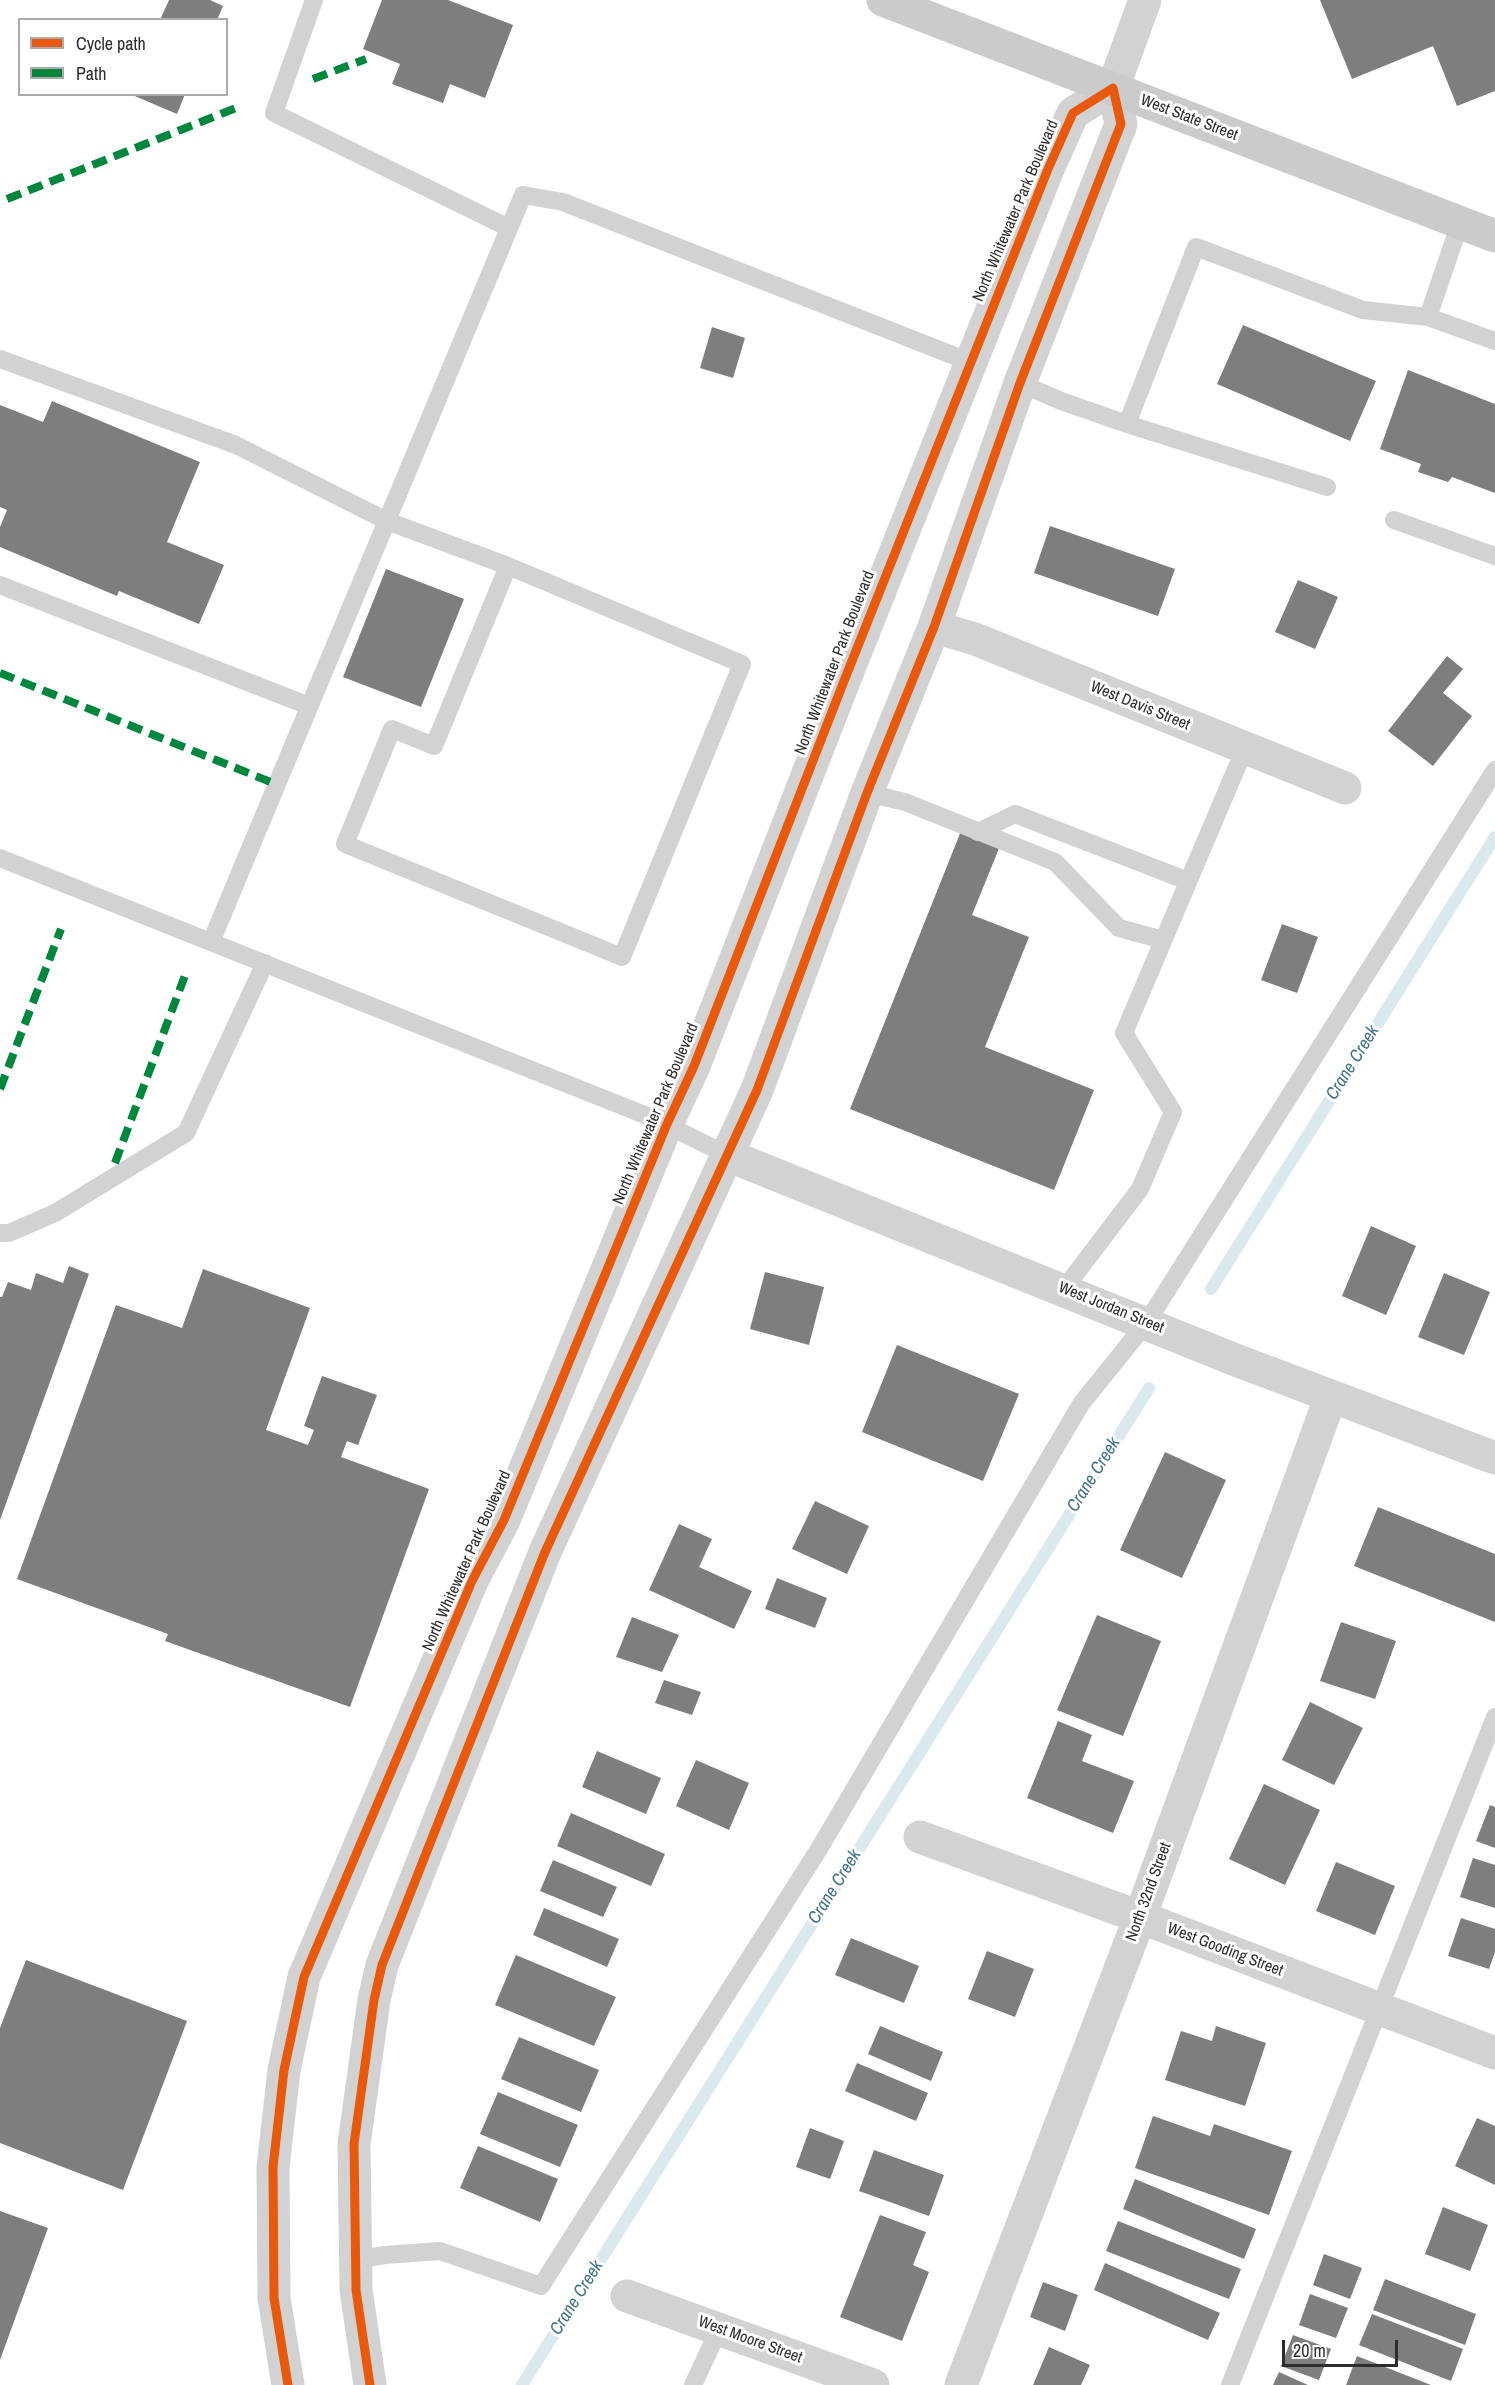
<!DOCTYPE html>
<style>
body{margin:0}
#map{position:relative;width:1495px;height:2385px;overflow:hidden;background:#fff;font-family:"Archivo Narrow",sans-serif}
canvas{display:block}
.legend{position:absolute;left:18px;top:18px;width:210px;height:78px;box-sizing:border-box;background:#fff;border:2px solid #ababab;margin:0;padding:8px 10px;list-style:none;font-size:18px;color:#2d2d2d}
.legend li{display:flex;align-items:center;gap:12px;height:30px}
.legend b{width:30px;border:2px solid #ababab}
.scale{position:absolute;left:1282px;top:2340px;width:116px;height:27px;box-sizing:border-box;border:3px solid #2d2d2d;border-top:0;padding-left:8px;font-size:18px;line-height:21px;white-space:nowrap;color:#2d2d2d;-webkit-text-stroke:4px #fff;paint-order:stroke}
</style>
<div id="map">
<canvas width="1495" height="2385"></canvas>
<ul class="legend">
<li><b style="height:8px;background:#e8590c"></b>Cycle path</li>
<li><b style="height:8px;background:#00873e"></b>Path</li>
</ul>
<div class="scale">20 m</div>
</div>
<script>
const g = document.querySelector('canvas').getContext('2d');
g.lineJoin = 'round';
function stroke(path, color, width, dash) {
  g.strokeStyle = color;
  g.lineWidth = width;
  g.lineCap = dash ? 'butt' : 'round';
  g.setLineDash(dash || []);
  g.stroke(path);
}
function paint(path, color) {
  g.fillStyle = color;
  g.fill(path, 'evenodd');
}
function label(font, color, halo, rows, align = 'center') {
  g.font = font + ' "Archivo Narrow",sans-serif';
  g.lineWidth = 6;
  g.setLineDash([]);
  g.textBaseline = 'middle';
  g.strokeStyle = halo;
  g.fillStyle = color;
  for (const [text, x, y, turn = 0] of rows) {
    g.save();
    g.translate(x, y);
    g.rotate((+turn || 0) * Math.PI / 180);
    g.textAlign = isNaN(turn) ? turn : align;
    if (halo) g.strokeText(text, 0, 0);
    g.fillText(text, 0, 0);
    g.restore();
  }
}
stroke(new Path2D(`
 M1211,1289L1495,837
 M522,2385L1149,1388`), '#d9e9ee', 12);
paint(new Path2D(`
 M169,0H210L223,6L217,20H160Z
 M382,0H448L513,25L485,98L450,84L443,103L392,84L400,64L363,49Z
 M1320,0H1495V91L1457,106L1433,46L1352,79Z
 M130,94H185L177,114Z
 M1243,325L1376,381L1350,441L1217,384Z
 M712,327L745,338L733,378L700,368Z
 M1408,370L1495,404V493L1452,477L1448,482L1418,472L1421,464L1380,449Z
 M52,401L200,462L167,542L224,565L199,624L119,591L117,596L0,547V527L7,510L0,507V405L43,422Z
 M1050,526L1175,569L1158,616L1034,573Z
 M386,569L464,599L421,707L343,677Z
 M1298,580L1338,597L1315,649L1275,632Z
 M1447,656L1463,669L1443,693L1472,716L1433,766L1388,731Z
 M961,831L1000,846L972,915L1029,937L985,1047L1094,1090L1054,1190L850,1109Z
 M1282,924L1318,937L1297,993L1261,980Z
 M1371,1226L1416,1246L1386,1315L1342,1296Z
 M69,1266L89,1274L0,1520V1297H2L8,1282L31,1290L36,1273L63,1283Z
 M203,1269L310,1308L266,1430L308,1445L314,1430L304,1426L322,1376L377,1395L358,1445L347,1441L341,1457L429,1489L350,1707L165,1641L168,1634L17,1579L116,1305L182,1328Z
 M765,1272L824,1287L809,1345L750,1329Z
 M1444,1273L1490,1292L1464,1355L1418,1337Z
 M897,1345L1019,1394L983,1481L862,1432Z
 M1165,1452L1226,1480L1182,1578L1120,1550Z
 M815,1501L869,1526L847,1574L792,1549Z
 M1378,1507L1495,1554V1622L1354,1566Z
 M679,1524L712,1539L699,1567L752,1591L734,1629L649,1590Z
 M777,1578L827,1598L815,1628L765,1609Z
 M1097,1615L1161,1641L1123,1736L1057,1710Z
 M632,1617L679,1635L662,1672L616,1657Z
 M1341,1622L1396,1641L1375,1699L1320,1681Z
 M664,1680L701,1692L692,1715L655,1703Z
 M1310,1702L1363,1728L1334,1785L1282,1760Z
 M1058,1721L1092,1735L1082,1761L1134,1781L1113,1833L1027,1798Z
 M597,1751L661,1778L646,1814L582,1787Z
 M696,1760L749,1783L729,1830L676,1806Z
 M1264,1784L1320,1810L1285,1885L1229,1859Z
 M1490,1805L1495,1807V1848L1476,1841Z
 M571,1813L665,1854L651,1886L557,1846Z
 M1473,1858L1495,1865V1908L1460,1897Z
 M553,1860L617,1887L603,1917L540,1891Z
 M1336,1862L1395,1886L1375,1935L1316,1911Z
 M544,1908L619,1939L607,1967L533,1935Z
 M1461,1918L1495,1929V1952L1489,1969L1448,1956Z
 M851,1938L919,1966L904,2003L835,1975Z
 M987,1951L1034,1969L1015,2017L968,1999Z
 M516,1955L616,1997L594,2046L495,2005Z
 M26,1960L187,2021L123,2190L0,2143V2028Z
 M880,2026L943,2052L931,2081L868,2054Z
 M1216,2026L1266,2043L1245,2106L1165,2080L1181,2031L1212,2041Z
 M519,2037L599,2070L581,2112L501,2079Z
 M857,2063L928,2093L916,2121L845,2091Z
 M498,2092L578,2125L560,2167L480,2134Z
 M1153,2116L1210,2136L1214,2124L1292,2151L1269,2215L1135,2168Z
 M1477,2118L1495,2126V2185L1455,2166Z
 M810,2128L844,2141L830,2179L796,2167Z
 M478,2146L558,2179L540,2222L460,2188Z
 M874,2150L944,2175L929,2216L859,2191Z
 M1135,2179L1256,2229L1244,2259L1123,2209Z
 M1443,2207L1488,2225L1470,2271L1425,2254Z
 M0,2211L48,2228L0,2360Z
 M880,2215L926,2232L913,2265L929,2272L902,2341L840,2317Z
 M1118,2221L1241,2269L1229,2299L1106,2251Z
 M1324,2254L1362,2268L1350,2299L1313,2285Z
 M1105,2263L1220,2313L1208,2340L1094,2290Z
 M1385,2279L1476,2314L1465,2345L1373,2310Z
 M1043,2282L1078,2295L1065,2331L1030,2317Z
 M1310,2294L1348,2308L1336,2338L1299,2325Z
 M1372,2314L1463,2349L1451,2381L1359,2345Z
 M1293,2335L1331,2349L1319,2380L1281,2366Z
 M1049,2347L1090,2365L1081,2385H1033Z
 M1357,2356L1431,2385H1346Z
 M1279,2372L1308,2385H1273Z`), '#7e7e7e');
stroke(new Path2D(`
 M314,0L274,113L509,228
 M1428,317L1495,341
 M0,359L236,445L387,521L508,566L742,664L622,957L345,844L392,729L434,746L508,566
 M1020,383L1061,401L1127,424L1196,247L1363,310L1428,317L1460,223
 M1127,424L1327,487
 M1394,520L1495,556
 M0,585L309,706
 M867,793L905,802L1055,862L1119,928L1163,940
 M978,832L1015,814L1188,881
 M0,858L655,1119L727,1155
 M211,942L523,195L563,202L970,362
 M0,1233H9L55,1213L186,1133L265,963
 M1064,1289L1140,1189L1173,1112L1124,1033L1245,748
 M355,2260L385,2255L440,2251L541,2286L819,1849L1081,1404L1147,1322L1495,770
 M693,2385L719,2329
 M1230,2385L1495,1717`), '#d2d2d2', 18);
stroke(new Path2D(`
 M1113,88L1145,0
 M934,627L975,639L1345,788
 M727,1155L1233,1359L1495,1458
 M920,1837L1140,1917L1495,2053
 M627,2296L873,2385
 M961,2385L1140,1917L1331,1396`), '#d2d2d2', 33);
stroke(new Path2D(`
 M288,2385L274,2298L273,2167L284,2070L304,1977L472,1581L504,1520L667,1124L694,1066L844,681L1048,169L1073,113L1113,88L1121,124L1020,383L934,627L867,793L757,1090L545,1552L382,1965L374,2000L354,2144L356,2290L370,2385`), '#d2d2d2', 33);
stroke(new Path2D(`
 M883,0L1495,236`), '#cbcbcb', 33);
stroke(new Path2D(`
 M313,79L366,59
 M7,199L241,106
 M0,673L273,783
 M0,1089L61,929
 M115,1163L187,970`), '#00873e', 8, [15, 8]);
stroke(new Path2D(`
 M288,2385L274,2298L273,2167L284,2070L304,1977L472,1581L504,1520L667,1124L694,1066L844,681L1048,169L1073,113L1113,88L1121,124L1020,383L934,627L867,793L757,1090L545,1552L382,1965L374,2000L354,2144L356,2290L370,2385`), '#e8590c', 9);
label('16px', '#2d2d2d', '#fff', [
 ["West State Street",1189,118,21],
 ["North Whitewater Park Boulevard",1016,211,-67],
 ["North Whitewater Park Boulevard",835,663,-69],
 ["West Davis Street",1140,706,22],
 ["North Whitewater Park Boulevard",656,1114,-67],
 ["West Jordan Street",1111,1308,22],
 ["North Whitewater Park Boulevard",467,1561,-66],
 ["North 32nd Street",1149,1892,-70],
 ["West Gooding Street",1225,1950,21],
 ["West Moore Street",750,2340,20]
]);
label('italic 18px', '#427587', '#fff', [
 ["Crane Creek",1353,1063,-58],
 ["Crane Creek",1094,1475,-58],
 ["Crane Creek",835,1887,-58],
 ["Crane Creek",577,2298,-58]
]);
</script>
